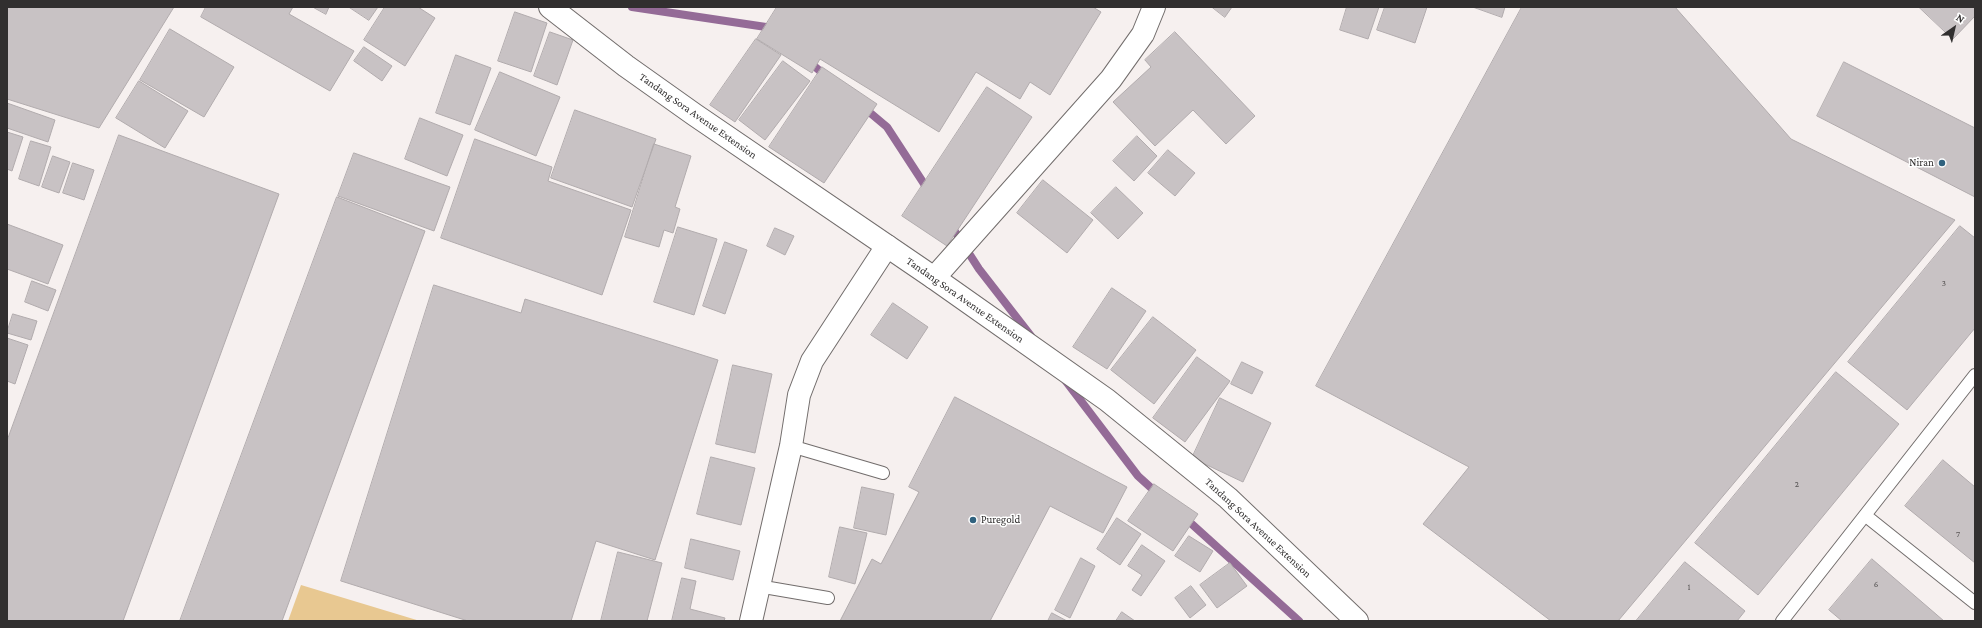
<!DOCTYPE html>
<style>
body{margin:0}
#map{position:relative;width:1982px;height:628px;overflow:hidden;background:#f6f0ef;font-family:"Crimson Pro",serif}
canvas{display:block}
.frame{position:absolute;inset:0;border:8px solid #312f2f;pointer-events:none}
.north{position:absolute;left:1934px;top:8px;width:40px;height:40px;-webkit-text-stroke:3px #fff;paint-order:stroke;rotate:34deg;font-size:11px;font-weight:700;line-height:16px;text-align:center;color:#312f2f}
.north::after{content:'';display:block;margin:auto;width:14px;height:18px;background:#312f2f;clip-path:polygon(50% 0,100% 100%,50% 72%,0 100%)}
</style>
<div id="map">
<canvas width="1982" height="628"></canvas>
<div class="frame"></div>
<div class="north">N</div>
</div>
<script>
const g = document.querySelector('canvas').getContext('2d');
g.lineJoin = 'round';
function paint(path, color) {
  g.fillStyle = color;
  g.fill(path, 'evenodd');
}
function stroke(path, color, width, dash) {
  g.strokeStyle = color;
  g.lineWidth = width;
  g.lineCap = dash ? 'butt' : 'round';
  g.setLineDash(dash || []);
  g.stroke(path);
}
function label(font, color, halo, rows, align = 'center') {
  g.font = font + ' "Crimson Pro",serif';
  g.lineWidth = 3;
  g.setLineDash([]);
  g.textBaseline = 'middle';
  g.strokeStyle = halo;
  g.fillStyle = color;
  for (const [text, x, y, turn = 0] of rows) {
    g.save();
    g.translate(x, y);
    g.rotate((+turn || 0) * Math.PI / 180);
    g.textAlign = isNaN(turn) ? turn : align;
    if (halo) g.strokeText(text, 0, 0);
    g.fillText(text, 0, 0);
    g.restore();
  }
}
paint(new Path2D(`
 M301,585L420,621H288Z`), '#e8c891');
stroke(new Path2D(`
 M632,7L766,27L773,33
 M807,60L827,77
 M862,106L887,127L930,193
 M950,224L979,269L1031,336
 M1065,380L1138,476L1159,495
 M1184,517L1299,621`), '#946b97', 8);
const building = new Path2D(`
 M7,7H174L99,128L7,99Z
 M206,7H293L289,14L354,51L330,91L201,17Z
 M313,7H329L326,14Z
 M349,7H378L369,20Z
 M385,7H418L435,18L405,66L364,40Z
 M777,7H1093L1101,12L1050,95L1030,82L1020,99L976,72L939,132L820,59L812,73L757,39Z
 M1212,7H1232L1225,17Z
 M1347,7H1379L1368,39L1340,30Z
 M1385,7H1427L1415,43L1377,30Z
 M1473,7H1505L1502,17Z
 M1522,7H1675L1791,139L1955,220L1618,621H1551L1423,524L1469,467L1316,386Z
 M1919,7H1975V16L1953,39Z
 M515,12L547,23L531,72L498,61Z
 M170,29L234,67L204,117L140,80Z
 M550,32L573,40L557,85L534,76Z
 M1175,32L1255,116L1226,144L1193,110L1155,146L1113,102L1151,67L1145,60Z
 M756,39L781,55L735,122L710,105Z
 M364,47L392,66L382,81L354,61Z
 M456,55L491,68L470,125L436,113Z
 M783,61L810,81L765,140L739,120Z
 M1844,62L1975,128V197L1817,116Z
 M822,67L877,104L824,183L769,147Z
 M500,72L560,97L536,156L475,130Z
 M139,81L188,111L165,148L116,118Z
 M987,87L1032,117L947,246L902,216Z
 M7,103L55,120L48,142L7,128Z
 M575,110L656,139L632,207L551,178Z
 M420,118L463,135L447,176L405,159Z
 M7,132L23,137L12,171L7,169Z
 M119,135L279,194L123,621H7V441Z
 M1137,136L1157,156L1134,181L1113,161Z
 M475,139L552,167L548,181L631,210L602,295L441,238Z
 M31,141L51,147L39,186L19,179Z
 M654,144L691,156L675,207L680,209L673,233L664,230L659,247L625,237Z
 M1168,150L1195,173L1175,196L1148,173Z
 M354,153L450,187L434,231L338,196Z
 M53,156L70,162L59,193L42,187Z
 M73,163L94,170L84,200L63,193Z
 M1043,180L1093,220L1067,253L1017,213Z
 M1116,187L1143,213L1118,239L1091,213Z
 M337,197L425,231L282,621H180Z
 M7,224L63,245L48,284L7,269Z
 M1960,226L1975,238V328L1907,410L1848,362Z
 M678,227L717,239L694,315L654,302Z
 M775,228L794,236L785,255L767,246Z
 M725,242L747,250L725,314L703,306Z
 M32,281L56,290L48,311L25,302Z
 M434,285L521,313L525,299L718,360L655,560L596,541L571,621H468L341,581Z
 M1112,288L1146,311L1107,369L1073,347Z
 M893,303L928,327L907,359L871,335Z
 M13,314L37,321L31,340L7,333Z
 M1153,317L1196,350L1154,404L1111,370Z
 M7,338L28,345L15,384L7,381Z
 M1197,357L1230,381L1185,442L1153,418Z
 M1242,362L1263,372L1252,394L1231,384Z
 M733,365L772,374L755,453L716,444Z
 M1836,372L1899,424L1758,595L1695,543Z
 M955,397L1127,487L1103,533L1050,506L990,621H840L872,559L881,564L919,492L909,487Z
 M1220,398L1271,423L1243,482L1192,458Z
 M711,457L755,468L741,525L697,514Z
 M1943,460L1975,487V563L1905,506Z
 M1154,484L1198,514L1173,551L1128,521Z
 M862,487L894,494L886,535L854,528Z
 M1117,518L1141,534L1120,565L1097,549Z
 M840,527L867,533L855,584L829,577Z
 M1189,536L1213,551L1200,572L1175,556Z
 M691,539L740,551L733,580L685,568Z
 M1142,545L1165,561L1141,596L1132,590L1142,575L1128,566Z
 M618,552L662,563L647,621H601Z
 M1081,558L1095,566L1070,618L1055,610Z
 M1872,559L1944,621H1842L1829,610Z
 M1685,562L1745,611L1737,621H1636Z
 M1230,563L1247,586L1217,608L1200,585Z
 M682,578L696,581L690,609L725,618L724,621H672Z
 M1191,586L1206,605L1190,618L1175,598Z
 M1122,612L1135,621H1116Z
 M1052,613L1067,621H1048Z`);
paint(building, '#c8c2c4');
stroke(building, '#b1abad', 1);
const lane = new Path2D(`
 M791,446L883,473
 M1866,516L1975,603
 M758,586L828,598
 M1782,621L1975,375`);
const street = new Path2D(`
 M934,278L1111,79L1143,34L1154,7
 M751,621L791,446L799,395L812,361L887,246`);
const secondary = new Path2D(`
 M550,7L626,66L695,115L934,278L1107,400L1228,498L1357,621`);
stroke(lane, '#726d6c', 14);
stroke(street, '#726d6c', 24);
stroke(secondary, '#726d6c', 24);
stroke(lane, '#fff', 12);
stroke(street, '#fff', 22);
stroke(secondary, '#fff', 22);
for (const [x, y, r, color] of [
 [1942,163,4,"#30627f"],
 [973,520,4,"#30627f"]
]) {
  const dot = new Path2D();
  dot.arc(x, y, r, 0, 2 * Math.PI);
  g.fillStyle = color;
  g.fill(dot);
  stroke(dot, '#fff', 1.5);
}
label('9px', '#575454', null, [
 ["3",1944,283],
 ["2",1797,484],
 ["7",1958,534],
 ["6",1876,584],
 ["1",1689,587]
]);
label('11px', '#312f2f', '#fff', [
 ["Tandang Sora Avenue Extension",698,116,35],
 ["Tandang Sora Avenue Extension",965,300,35],
 ["Tandang Sora Avenue Extension",1258,528,43]
]);
label('11px', '#312f2f', '#fff', [
 ["Niran",1934,163],
 ["Puregold",981,520,"left"]
], 'right');
</script>
